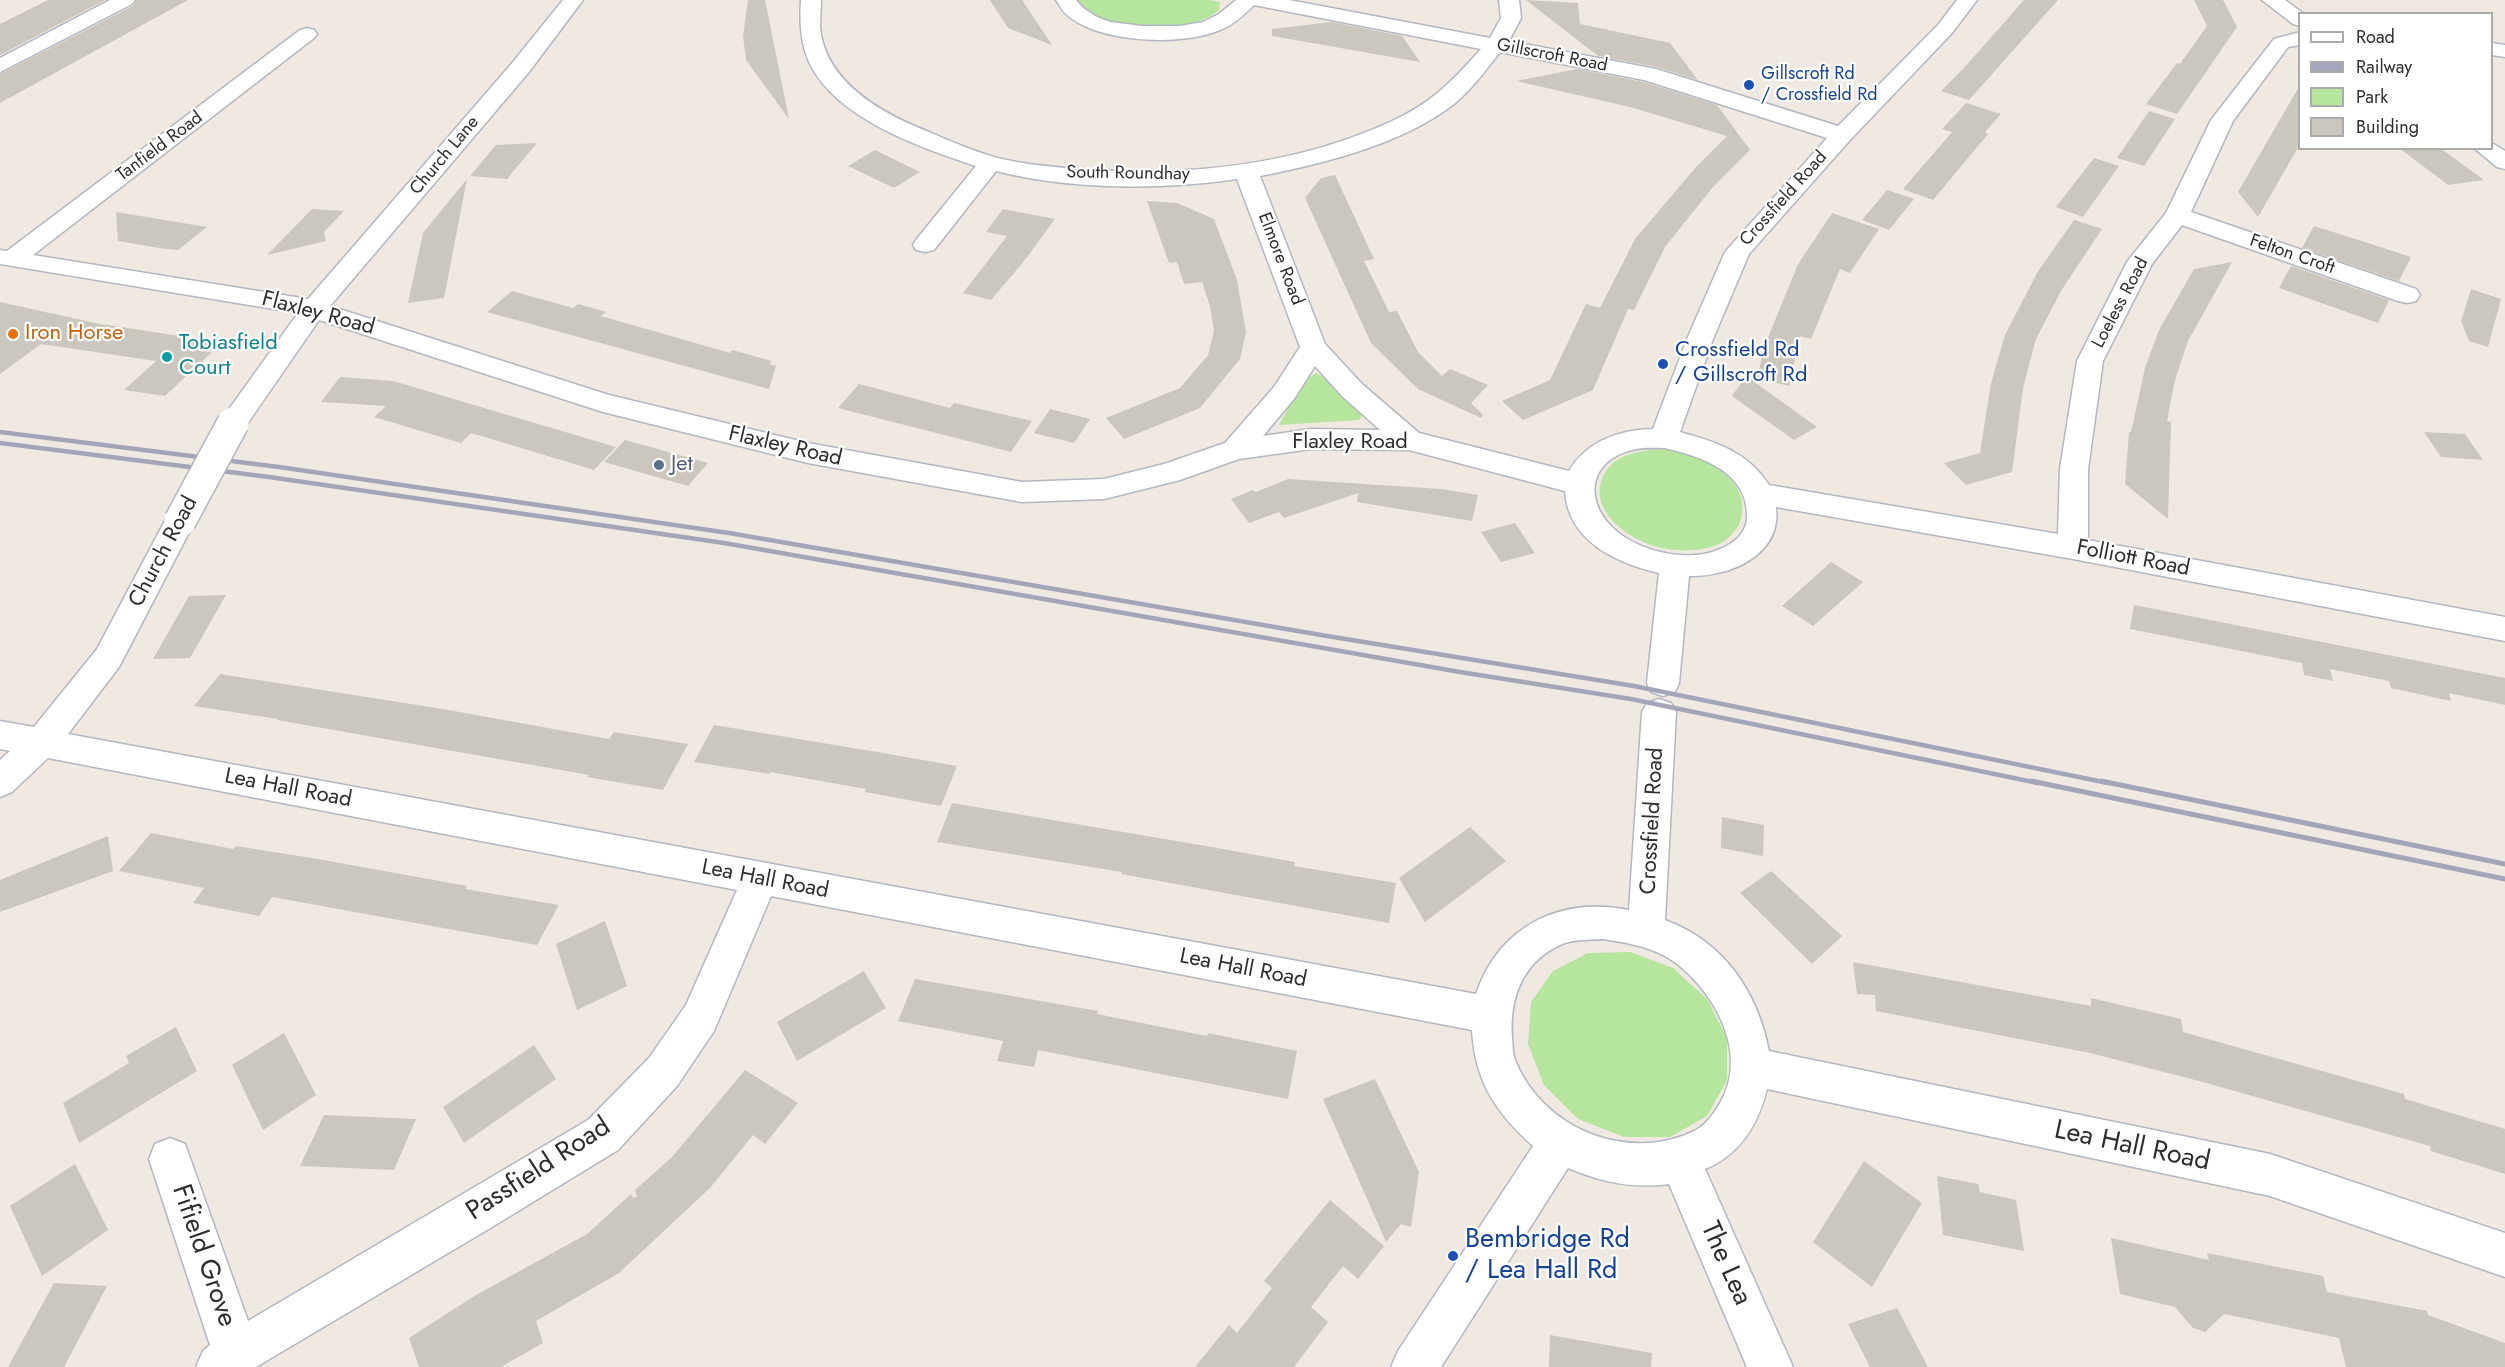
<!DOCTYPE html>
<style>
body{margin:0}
#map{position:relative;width:2505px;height:1367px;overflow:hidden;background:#efe9e1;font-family:Jost,sans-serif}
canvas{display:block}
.legend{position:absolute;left:2298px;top:12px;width:195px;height:138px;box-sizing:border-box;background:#fff;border:2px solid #ababab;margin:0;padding:8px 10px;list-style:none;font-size:18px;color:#2e2e2e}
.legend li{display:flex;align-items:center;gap:12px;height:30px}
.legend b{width:30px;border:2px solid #ababab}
</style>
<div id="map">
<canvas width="2505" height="1367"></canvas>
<ul class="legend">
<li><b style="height:8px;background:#fff"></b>Road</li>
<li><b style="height:8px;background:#a3a6b8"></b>Railway</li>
<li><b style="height:16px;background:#b6e59e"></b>Park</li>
<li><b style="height:16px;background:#cbc7bf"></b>Building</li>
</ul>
</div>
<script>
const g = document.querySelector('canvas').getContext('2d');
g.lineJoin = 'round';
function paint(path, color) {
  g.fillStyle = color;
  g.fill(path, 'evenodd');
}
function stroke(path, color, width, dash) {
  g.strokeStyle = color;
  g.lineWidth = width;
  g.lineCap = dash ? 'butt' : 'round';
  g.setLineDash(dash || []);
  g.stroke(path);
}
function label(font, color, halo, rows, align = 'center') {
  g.font = font + ' Jost,sans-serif';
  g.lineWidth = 4.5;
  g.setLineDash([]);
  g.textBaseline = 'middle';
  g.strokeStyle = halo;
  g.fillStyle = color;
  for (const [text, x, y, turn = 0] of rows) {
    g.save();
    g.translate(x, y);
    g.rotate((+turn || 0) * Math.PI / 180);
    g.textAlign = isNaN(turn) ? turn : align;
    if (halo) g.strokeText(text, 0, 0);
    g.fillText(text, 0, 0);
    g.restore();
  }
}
paint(new Path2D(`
 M1076,0H1210L1220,2L1219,10C1197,30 1139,32 1111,23C1100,19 1089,10 1079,4Z
 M1316,373L1338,386L1363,414L1359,420L1279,425L1303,382Z
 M1655,449C1665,450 1676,450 1686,453C1715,461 1751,486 1741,519C1738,530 1728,540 1717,545C1699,552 1673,552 1654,546C1626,537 1590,511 1602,479C1606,468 1616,458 1628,455C1636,452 1646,451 1655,449Z
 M1630,952L1673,968L1707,999L1727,1038V1080L1707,1116L1670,1137H1624L1578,1119L1544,1085L1528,1044L1531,1002L1553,971L1588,953Z`), '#b6e59e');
paint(new Path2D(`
 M48,0H105L0,55V24Z
 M137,0H188L0,103V74L133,6Z
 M748,0H765L789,119L746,60L743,36Z
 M990,0H1022L1052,45L1008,28Z
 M1526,0L1578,3L1580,24L1670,43L1698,80L1657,67L1598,56Z
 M2024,0H2058L1969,100L1941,91L1963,69Z
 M2194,0H2223L2237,27L2177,114L2146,104L2177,63L2180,64L2207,26Z
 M1331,22L1402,36L1420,62L1272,36V29Z
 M1577,69L1643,82L1717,105L1750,150L1713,187L1665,247L1634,310L1628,309L1593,390L1523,420L1502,401L1550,380L1586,304L1600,308L1635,239L1696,167L1727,136L1630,107L1516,81Z
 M2300,85V144L2258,217L2238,192Z
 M1966,103L2001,114L1985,132L1988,134L1933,200L1903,189L1952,132L1942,129Z
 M2149,111L2175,119L2144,166L2117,158Z
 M537,143L507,179L470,176L496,145Z
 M2399,148H2440L2484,180L2448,185Z
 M875,150L920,172L894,188L848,166Z
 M2094,158L2119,166L2083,217L2056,207Z
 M1335,175L1374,259L1364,261L1389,312L1397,311L1418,352L1442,376L1450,369L1488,385L1471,403L1483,415L1481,418L1418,389L1371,343L1305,198L1321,178Z
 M467,179L444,298L408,303L423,233Z
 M1887,190L1914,199L1889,230L1862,220Z
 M1147,201L1177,203L1214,219L1237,280L1246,332L1240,359L1200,408L1124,439L1106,418L1180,388L1208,355L1214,331L1210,306L1202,282L1184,284L1177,262L1169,263Z
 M312,209L344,211L324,232L326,241L267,255Z
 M1003,209L1055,219L1025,260L991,300L963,293L1007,236L986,232Z
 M116,212L207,227L178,250L159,248L118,241Z
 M1832,213L1879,229L1850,273L1840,269L1811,339L1800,336L1789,386L1757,378L1765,345L1798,264Z
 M2074,220L2102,229L2061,291L2036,339L2023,388L2012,472L1966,485L1944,463L1980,453L1991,383L2005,335L2037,273Z
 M2314,226L2365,242L2411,257L2399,281L2302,248Z
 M2232,262L2188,341L2175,380L2167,421L2171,422L2168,519L2125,484L2129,432H2131L2145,368L2159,330L2194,269Z
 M2291,266L2389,300L2378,323L2279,288Z
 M2471,289L2501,299L2488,347L2469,341L2461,321Z
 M512,291L573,308L578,304L606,312L601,316L730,353L732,350L772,361L769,364L776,366L769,389L487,312Z
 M0,302L95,323L212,341L201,351L212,352L165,396L124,390L156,361L41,344L0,374Z
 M1746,376L1817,427L1794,440L1732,396Z
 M340,377L393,381L616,447L594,470L471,433L461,443L374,417L386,406L321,402Z
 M859,384L950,408L954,403L1032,421L1011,452L838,408Z
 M1050,409L1090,419L1074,443L1034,433Z
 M2424,432L2465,434L2483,460L2441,457Z
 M625,440L708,463L688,486L604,462Z
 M1288,479L1441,489L1478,495L1472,521L1357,502L1358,493L1284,518L1279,512L1249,523L1231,499L1253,490L1256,492Z
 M1515,523L1535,553L1501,562L1481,532Z
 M1831,562L1863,582L1813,626L1782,606Z
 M226,595L190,658L153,659L189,596Z
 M2134,605L2505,678V705L2449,693L2451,701L2391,688L2389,681L2330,669L2333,681L2304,675L2302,663L2130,629Z
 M220,674L443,709L609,739L614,732L688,744L663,790L587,777L589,775L277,720L278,719L194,706Z
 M714,725L883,753L957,766L941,806L865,792L866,789L770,772V774L694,762Z
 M952,803L1206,846L1295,862L1294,866L1396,883L1389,923L1121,874L1122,872L937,842Z
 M1722,817L1764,825L1763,856L1721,848Z
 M1470,827L1506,861L1425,922L1399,878Z
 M151,833L233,849L236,846L318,859L467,886L465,889L559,905L537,945L272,897L259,916L193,903L204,888L119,871Z
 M108,836L113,871L0,912V880Z
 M1771,871L1842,936L1812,964L1740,893Z
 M605,921L627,986L577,1010L556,944Z
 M1853,962L2091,1006V998L2181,1019L2183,1032L2404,1094L2405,1099L2505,1129V1174L2431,1151L2430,1146L2199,1081L2090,1053L1876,1011L1875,995L1857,994Z
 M864,971L886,1008L797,1061L777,1022Z
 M915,979L1098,1011L1097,1014L1207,1036L1208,1033L1297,1051L1288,1099L1038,1050L1034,1067L997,1061L1003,1041L898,1021Z
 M176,1027L197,1071L79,1143L63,1103L129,1063L126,1056Z
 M284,1033L316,1095L263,1130L232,1065Z
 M534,1045L556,1079L464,1143L443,1107Z
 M745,1070L798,1103L765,1144L753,1135L710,1188L619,1273L536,1321L543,1343L501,1367H419L409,1338L476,1295L587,1234L631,1194L633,1198L637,1197L635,1190L672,1157Z
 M1375,1079L1419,1172L1411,1227L1401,1224L1386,1242L1323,1099Z
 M324,1115L416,1119L394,1170L300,1166Z
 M1864,1161L1922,1203L1872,1287L1813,1242Z
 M75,1164L108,1230L42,1276L10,1206Z
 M1937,1176L1978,1184L1980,1192L2016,1200L2024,1251L1943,1235Z
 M1330,1200L1384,1246L1358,1279L1343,1266L1311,1307L1328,1322L1294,1367H1195L1229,1325L1237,1333L1272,1288L1264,1281Z
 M2111,1238L2209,1260L2207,1253L2323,1276L2327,1292L2427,1311L2428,1315L2505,1343V1367H2346L2339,1338L2224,1314L2205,1332L2193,1328L2175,1307L2120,1294Z
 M54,1283L107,1286L64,1367H8Z
 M1897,1308L1928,1367H1870L1848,1324Z
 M1550,1335L1652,1353L1651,1367H1549Z`), '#cbc7bf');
const minor = new Path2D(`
 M110,0H135L132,4L0,72V58Z
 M563,0H583L529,72L330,306L609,395L808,443L1022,482L1104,479L1164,464L1225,443L1274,387L1300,347L1237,179C1162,190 1071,190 996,171L934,250L925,252L916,250L913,245L916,240L976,166C919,147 824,115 805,51C800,33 800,18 801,0H821C821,9 820,18 820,27C825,83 883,114 929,132C952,142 977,153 1002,159C1027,165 1053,167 1078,169C1184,177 1293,166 1390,122C1430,104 1452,82 1481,49L1254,5C1244,15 1233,25 1220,30C1182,46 1105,43 1071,18C1064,14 1060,6 1056,0H1076L1083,8L1097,17L1110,22L1142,26H1180L1203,22L1219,14L1236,0H1289L1490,38L1501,18L1499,0H1519L1521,18L1509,41L1656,69L1838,126L1938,25L1957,0H1977L1952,33L1850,140L1749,254L1713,339L1680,432C1716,442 1748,452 1769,485L2058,534L2060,469L2077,361L2127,262L2166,213L2211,120L2274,39L2300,32V45L2288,47L2233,121L2191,212L2416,289L2420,295L2416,301L2407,303L2398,301L2182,225L2152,264L2103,361L2088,469V540L2505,617V641L2073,559L1776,507C1782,555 1730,577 1689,576L1679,683L1675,692L1663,696L1651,692L1647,683L1659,573C1616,563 1568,541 1565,491L1409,450L1311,449L1239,459L1180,480L1104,499L1022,502L808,463L603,412L319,320L243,430L233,432L223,430L219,423L298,313L0,264V250L7,251L300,30L307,28L314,30L317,34L314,38L33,255L308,299L513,62ZM1500,52L1644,80L1827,138L1725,252L1687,339L1653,429C1618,430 1587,441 1569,471L1419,433L1362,384L1325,344L1260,176C1322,164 1403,144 1454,104C1472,89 1486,70 1500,52ZM1315,366L1342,396L1380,430L1311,429L1263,436L1294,399ZM1664,448C1701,456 1749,472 1747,518C1746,534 1733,544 1718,550C1687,563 1635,551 1611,526C1583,497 1591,460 1632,450C1642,447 1654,448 1664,448Z
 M2262,0H2285L2304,14H2300V26L2293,24Z
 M2492,43L2505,45V57L2492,55Z
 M2492,143L2505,151V169L2497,167L2474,148H2492Z
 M180,510L191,513L195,521L119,667L68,734L1476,994C1499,926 1560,896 1629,910L1642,712L1647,703L1659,699L1671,703L1676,712L1665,920C1724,942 1757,991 1769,1051L2270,1154L2505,1233V1277L2270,1196L1767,1089C1758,1125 1740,1155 1705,1169L1793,1367H1747L1669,1184C1632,1189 1602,1182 1568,1168L1441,1367H1391L1398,1351L1533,1146C1495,1112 1475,1081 1472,1030L771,896L714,1031L677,1086L618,1150L492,1227L256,1367H196L203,1351L210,1345L149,1159L155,1144L170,1138L185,1144L248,1321L588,1120L649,1058L686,1005L737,890L48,758L12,792L0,797V760L10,751L0,749V721L34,727L97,649L169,513ZM1603,939C1628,943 1655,947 1676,963C1716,994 1749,1054 1720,1103C1714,1113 1707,1124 1696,1130C1630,1164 1543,1130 1515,1060C1512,1053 1513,1045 1512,1037C1509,998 1523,961 1562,944C1574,939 1590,940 1603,939Z`);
stroke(minor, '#b4b7c1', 3);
paint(minor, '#fff');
stroke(new Path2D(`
 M0,432L279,467L729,533L1321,635L1634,686L2108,783
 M0,443L269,477L724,543L1460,672L1631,699L2038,783`), '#a3a6b8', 4.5);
stroke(new Path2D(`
 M2031,781L2505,879
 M2101,781L2505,864`), '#a3a6b8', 5);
const minorBridge = new Path2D(`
 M180,521L233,423`);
stroke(minorBridge, '#b4b7c1', 34, []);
stroke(minorBridge, '#fff', 31);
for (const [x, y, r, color] of [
 [1749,85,6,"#1a4fb4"],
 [13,334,6,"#e8710a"],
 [167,357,6,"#0f9aa8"],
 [1663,364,6,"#1a4fb4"],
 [659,465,6,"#5c6f8a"],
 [1453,1256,6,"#1a4fb4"]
]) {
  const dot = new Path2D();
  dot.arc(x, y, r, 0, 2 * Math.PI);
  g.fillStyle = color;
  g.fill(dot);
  stroke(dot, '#fff', 2);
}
label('18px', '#2e2e2e', '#fff', [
 ["Gillscroft Road",1552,56,11],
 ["Tanfield Road",160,147,-37],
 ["Church Lane",445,156,-50],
 ["South Roundhay",1128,174,1],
 ["Crossfield Road",1784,199,-48],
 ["Felton Croft",2292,255,19],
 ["Elmore Road",1280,259,69],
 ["Loeless Road",2121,303,-62]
]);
label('18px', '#164399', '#fff', [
 ["Gillscroft Rd",1761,75],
 ["/ Crossfield Rd",1761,96]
], 'left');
label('22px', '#2e2e2e', '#fff', [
 ["Flaxley Road",318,314,15],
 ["Flaxley Road",1350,443],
 ["Flaxley Road",785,447,13],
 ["Church Road",164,552,-62],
 ["Folliott Road",2133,559,11],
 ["Lea Hall Road",288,789,11],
 ["Crossfield Road",1653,821,-87],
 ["Lea Hall Road",765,880,11],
 ["Lea Hall Road",1243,969,11]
]);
label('22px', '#c56008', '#fff', [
 ["Iron Horse",25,334]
], 'left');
label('22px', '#0d838f', '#fff', [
 ["Tobiasfield",179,344],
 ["Court",179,369]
], 'left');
label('22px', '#164399', '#fff', [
 ["Crossfield Rd",1675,351],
 ["/ Gillscroft Rd",1675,376]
], 'left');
label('22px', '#4e5e75', '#fff', [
 ["Jet",671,465]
], 'left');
label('27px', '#2e2e2e', '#fff', [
 ["Lea Hall Road",2132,1147,12],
 ["Passfield Road",539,1170,-33],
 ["Fifield Grove",203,1256,71],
 ["The Lea",1725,1264,66]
]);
label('27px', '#164399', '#fff', [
 ["Bembridge Rd",1465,1240],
 ["/ Lea Hall Rd",1465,1271]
], 'left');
</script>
